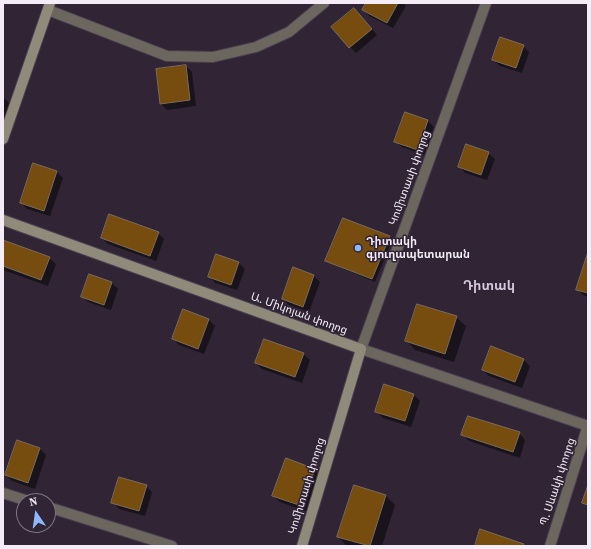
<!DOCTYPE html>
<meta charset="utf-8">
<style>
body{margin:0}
#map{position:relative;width:591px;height:549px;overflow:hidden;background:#302435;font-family:"Source Serif 4",serif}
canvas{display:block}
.frame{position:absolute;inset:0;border:4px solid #f4ecf7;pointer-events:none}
.north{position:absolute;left:16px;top:493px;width:40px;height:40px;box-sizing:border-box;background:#302435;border:1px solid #7e7483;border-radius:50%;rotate:347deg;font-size:11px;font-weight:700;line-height:16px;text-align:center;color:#f4ecf7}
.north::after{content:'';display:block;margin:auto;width:14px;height:18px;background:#8eb8fd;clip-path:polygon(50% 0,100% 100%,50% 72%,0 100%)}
</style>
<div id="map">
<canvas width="591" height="549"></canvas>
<div class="frame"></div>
<div class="north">N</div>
</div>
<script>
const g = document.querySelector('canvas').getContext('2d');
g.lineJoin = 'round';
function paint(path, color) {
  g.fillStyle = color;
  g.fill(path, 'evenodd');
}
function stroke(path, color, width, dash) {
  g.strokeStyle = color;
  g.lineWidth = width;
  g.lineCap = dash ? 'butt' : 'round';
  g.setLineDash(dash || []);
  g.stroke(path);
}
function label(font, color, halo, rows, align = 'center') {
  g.font = font + ' "Source Serif 4","Noto Sans Armenian",serif';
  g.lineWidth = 3;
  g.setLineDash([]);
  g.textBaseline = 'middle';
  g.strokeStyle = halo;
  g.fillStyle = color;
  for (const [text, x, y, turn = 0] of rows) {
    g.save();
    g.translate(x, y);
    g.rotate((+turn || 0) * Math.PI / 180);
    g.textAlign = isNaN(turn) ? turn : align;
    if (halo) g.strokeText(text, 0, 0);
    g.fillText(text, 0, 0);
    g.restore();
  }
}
paint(new Path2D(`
 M367,3H403L406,6L393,28L369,16L363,9Z
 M360,16L377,35L356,53L350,47Z
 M523,46L529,52L522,73L500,66L493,60Z
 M186,66L192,72L196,106L167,110L161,104Z
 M3,97L10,104L3,126Z
 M428,121L434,127L424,155L402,147L395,141Z
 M488,153L495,159L487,180L465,173L459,166Z
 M57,172L63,178L50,216L27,209L21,203Z
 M158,233L164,239L156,261L108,244L102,238Z
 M389,237L392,240L375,282L330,263L327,261Z
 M3,242L49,258L56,264L48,286L3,270Z
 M588,255V297L583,295L577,289Z
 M239,263L245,269L237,290L215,283L209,276Z
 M294,268L314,276L320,282L309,312L289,305L283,299Z
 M112,283L118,289L111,310L88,302L82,296Z
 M456,317L466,326L454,362L415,350L406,340Z
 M209,320L215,326L204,354L179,345L173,339Z
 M492,348L524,360L530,366L522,388L489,376L483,370Z
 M303,354L310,360L302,383L262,369L256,363Z
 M414,395L420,401L411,427L383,418L377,412Z
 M519,433L525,440L520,458L469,441L463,435Z
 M17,441L40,449L46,455L35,489L12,481L6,475Z
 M286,460L315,470L321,476L308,512L280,502L273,496Z
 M146,486L152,492L145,516L119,509L113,502Z
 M386,496L395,505L382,546H347L338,537Z`), '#0007');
const building = new Path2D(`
 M366,3H398L387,23L362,10Z
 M354,8L372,29L349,48L331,27Z
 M500,37L524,45L516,68L492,60Z
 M186,65L190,100L160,104L156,69Z
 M405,112L428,120L418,150L394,142Z
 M466,144L489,152L481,175L458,167Z
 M33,163L57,171L44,211L20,203Z
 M109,214L159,232L150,256L101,238Z
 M343,218L390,236L372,279L325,261Z
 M3,240L50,257L41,280L3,266Z
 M588,252V293L576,290Z
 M216,254L239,262L231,285L208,277Z
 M293,267L314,275L303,307L282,299Z
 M89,274L112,282L104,305L81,297Z
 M417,304L457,316L445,354L405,341Z
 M183,309L209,319L198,349L172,339Z
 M264,339L304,353L295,377L255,363Z
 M491,346L524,359L515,382L482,370Z
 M384,384L414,394L405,421L375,412Z
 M468,416L520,432L513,452L461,435Z
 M17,440L40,448L28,483L5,475Z
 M286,458L315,469L302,506L272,496Z
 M119,477L147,485L139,511L111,503Z
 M354,485L386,495L370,546L337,537Z
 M588,485V505L582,503Z
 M480,529L524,544L523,546H475Z`);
paint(building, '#764d0f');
stroke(building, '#7a6b59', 1);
const street = new Path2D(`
 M486,3L361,349L588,426
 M48,10L167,56L213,57L256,47L289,32L324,3
 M3,493L28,501
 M48,507L172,546
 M550,546L588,425`);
const secondary = new Path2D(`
 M3,139L50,3
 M3,220L361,349L302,546`);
stroke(street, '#4b4050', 12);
stroke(secondary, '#4b4050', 12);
stroke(street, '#6b675e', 10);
stroke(secondary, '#908a7b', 10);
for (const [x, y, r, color] of [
 [358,248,4,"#8eb8fd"]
]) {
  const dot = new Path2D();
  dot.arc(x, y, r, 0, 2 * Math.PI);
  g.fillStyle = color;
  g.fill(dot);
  stroke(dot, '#302435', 1.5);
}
label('11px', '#f4ecf7', '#302435', [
 ["Կոմիտասի փողոց",410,178,-70],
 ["Ա. Միկոյան փողոց",299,314,20],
 ["Պ. Սևակի փողոց",558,482,-72],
 ["Կոմիտասի փողոց",307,486,-73]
]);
label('bold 11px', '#f4ecf7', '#302435', [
 ["Դիտակի",366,242],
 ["գյուղապետարան",366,255]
], 'left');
label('bold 13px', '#d7c8de', '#302435', [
 ["Դիտակ",489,287]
]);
</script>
